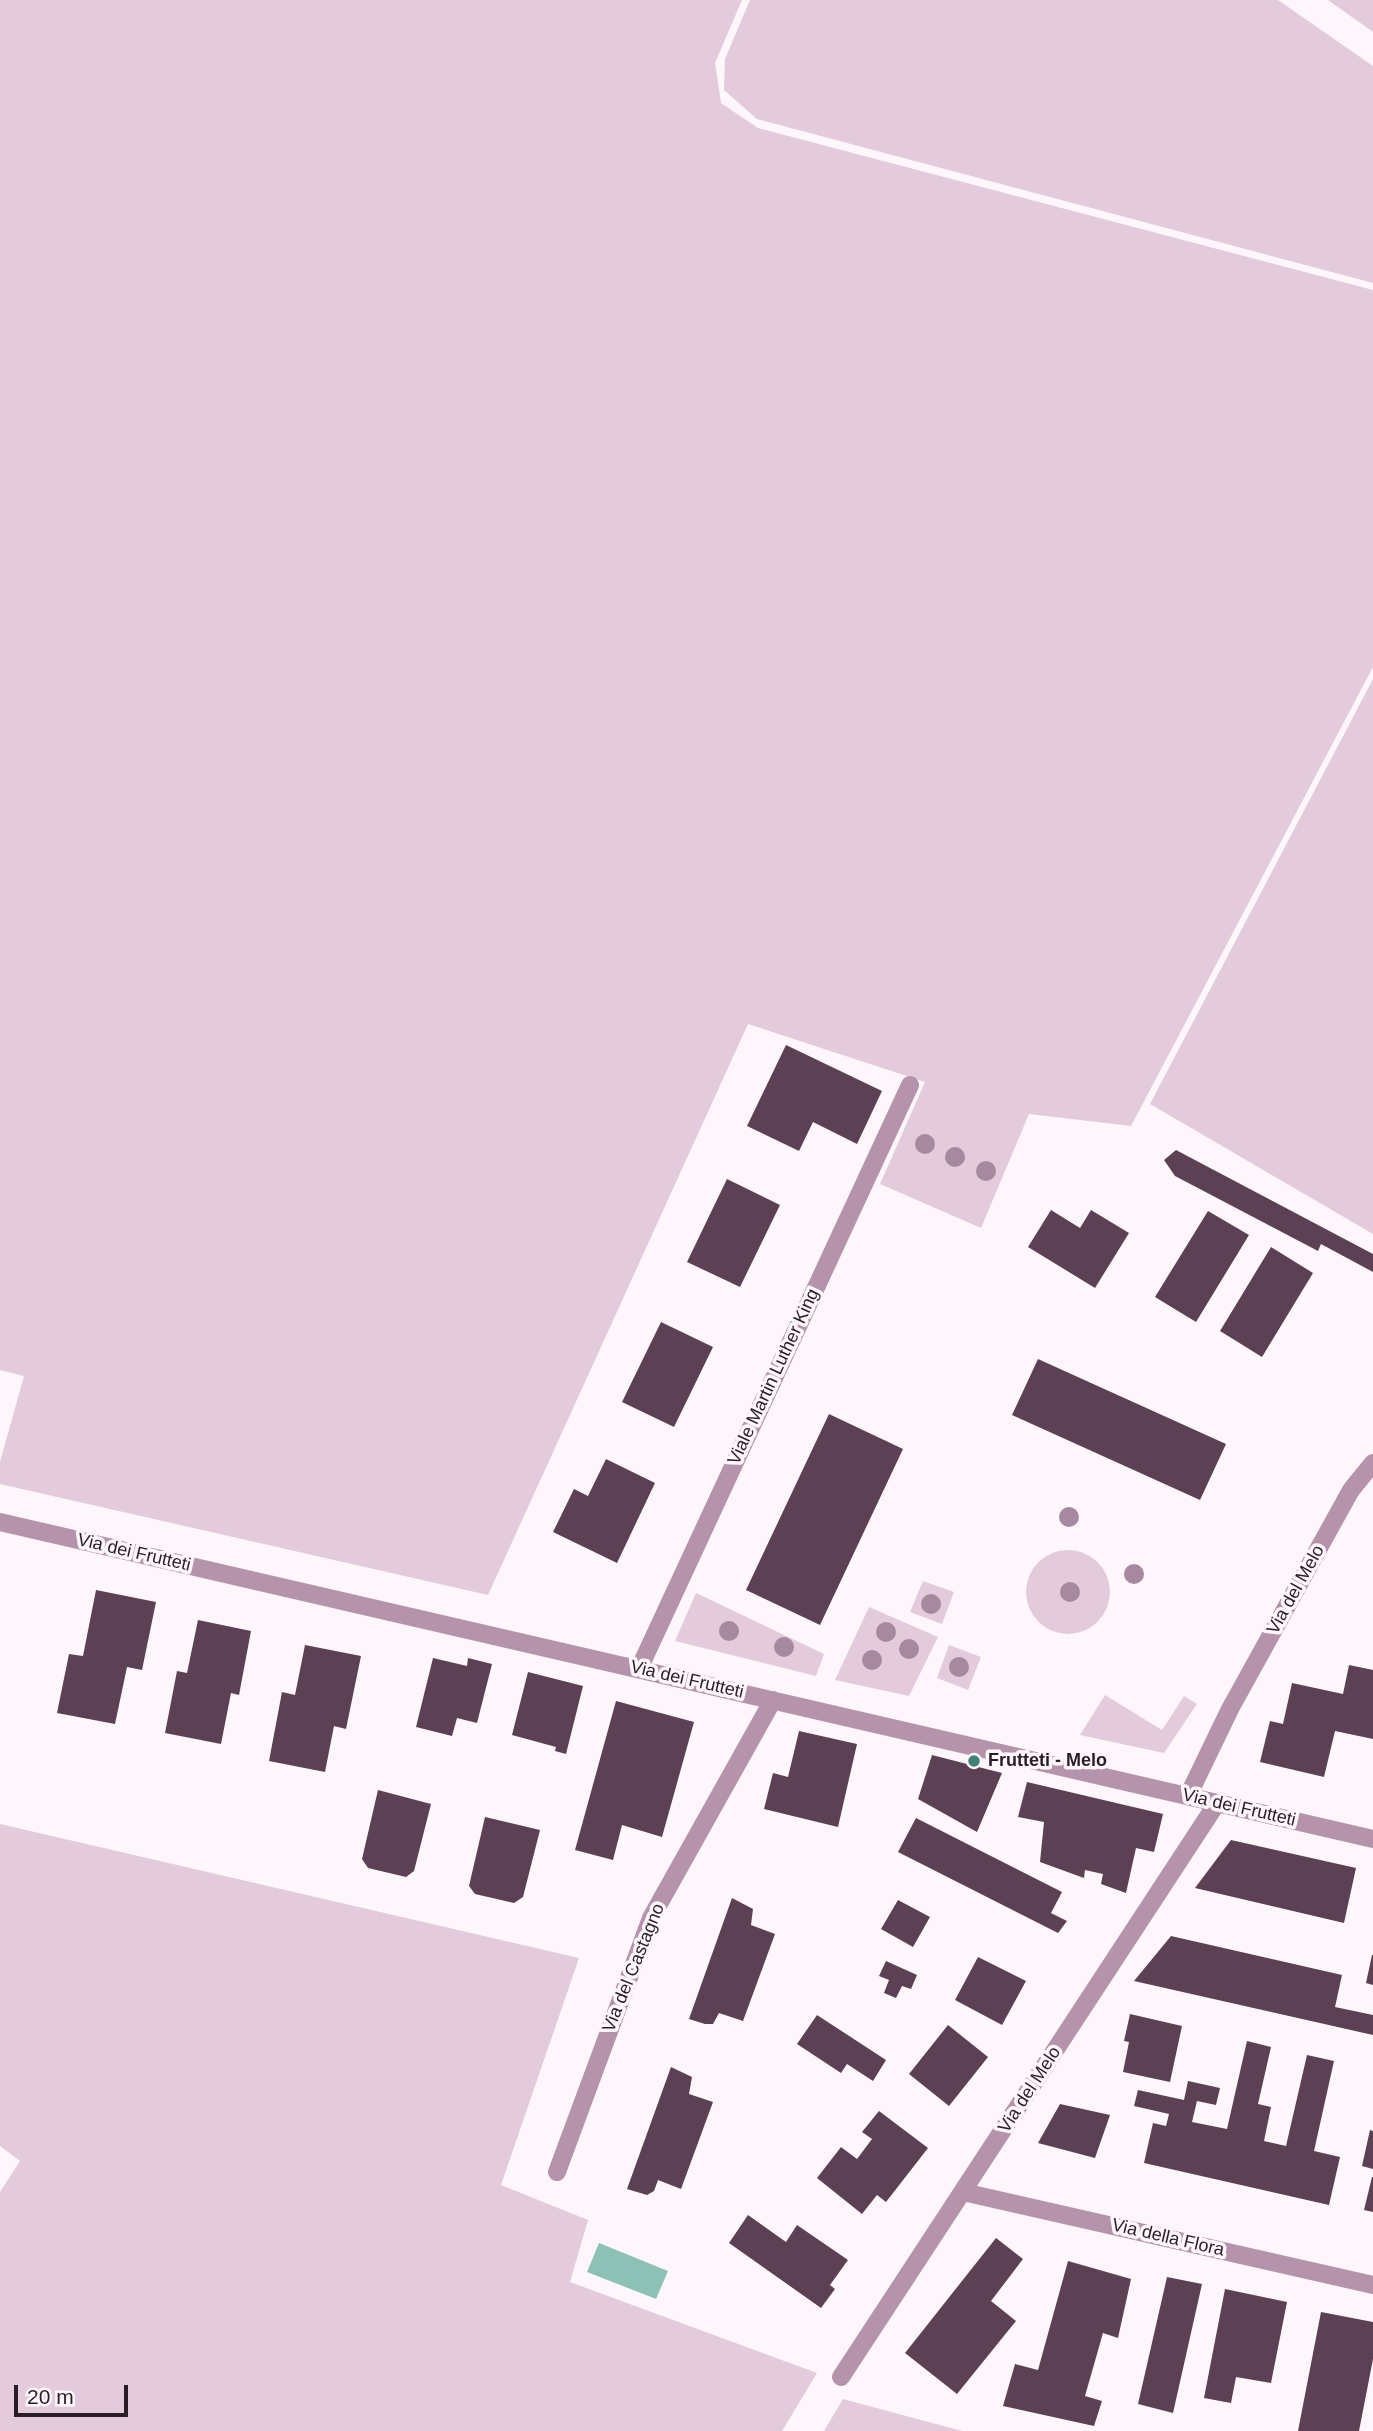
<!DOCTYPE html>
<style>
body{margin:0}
#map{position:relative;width:1373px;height:2431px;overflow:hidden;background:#fdf6fb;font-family:Arial,sans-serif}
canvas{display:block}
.scale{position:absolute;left:14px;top:2385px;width:114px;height:32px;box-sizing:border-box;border:4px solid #2a1e26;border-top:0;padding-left:9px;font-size:21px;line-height:24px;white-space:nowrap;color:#2a1e26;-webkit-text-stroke:5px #fdf6fb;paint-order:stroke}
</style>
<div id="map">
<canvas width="1373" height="2431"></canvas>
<div class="scale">20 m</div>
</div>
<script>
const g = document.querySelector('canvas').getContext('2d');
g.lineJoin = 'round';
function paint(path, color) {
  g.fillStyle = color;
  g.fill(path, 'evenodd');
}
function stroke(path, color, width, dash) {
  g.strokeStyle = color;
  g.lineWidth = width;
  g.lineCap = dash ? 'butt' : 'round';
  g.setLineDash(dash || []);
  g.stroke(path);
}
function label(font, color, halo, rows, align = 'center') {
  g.font = font + ' Arial,sans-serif';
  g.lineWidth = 7;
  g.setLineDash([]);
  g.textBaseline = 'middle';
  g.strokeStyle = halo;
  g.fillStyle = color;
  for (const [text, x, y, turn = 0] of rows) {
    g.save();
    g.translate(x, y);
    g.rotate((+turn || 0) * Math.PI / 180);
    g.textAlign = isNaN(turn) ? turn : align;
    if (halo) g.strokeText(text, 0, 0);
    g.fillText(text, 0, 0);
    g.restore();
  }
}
paint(new Path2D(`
 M0,0H742L715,63L721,103L758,128L1373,290V667L1131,1126L1029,1114L981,1228L880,1184L925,1082L748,1024L488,1595L0,1484V1462L24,1376L0,1370Z
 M750,0H1278L1373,66V283L757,119L724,90L725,59Z
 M1328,0H1373V32Z
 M1373,679V1234L1150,1104Z
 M1026 1592a42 42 0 1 1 84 0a42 42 0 1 1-84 0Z
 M923,1581L954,1592L942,1624L910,1612Z
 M696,1593L824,1654L816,1676L675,1641Z
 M869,1607L938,1637L909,1696L835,1680Z
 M949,1645L981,1657L968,1690L937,1678Z
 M1105,1695L1162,1730L1184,1696L1197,1704L1164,1753L1080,1735Z
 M0,1824L579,1958L501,2185L588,2220L570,2282L817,2373L782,2431H0V2192L20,2161L0,2146Z
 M843,2399L962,2431H824Z`), '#e3cbdb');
paint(new Path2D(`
 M599,2243L668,2271L656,2299L587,2272Z`), '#8dc1b5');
paint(new Path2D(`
 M786,1045L882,1091L857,1144L813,1122L799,1151L747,1126Z
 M1176,1150L1373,1254V1272L1321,1244L1318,1251L1175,1176L1164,1160Z
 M727,1179L780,1205L740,1287L687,1262Z
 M1051,1210L1080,1228L1091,1210L1129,1233L1095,1288L1028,1247Z
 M1208,1211L1249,1235L1196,1322L1155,1297Z
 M1271,1247L1313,1273L1262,1357L1220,1331Z
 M661,1322L713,1347L674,1427L622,1402Z
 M1038,1359L1226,1444L1200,1500L1012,1415Z
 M829,1414L903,1449L820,1625L746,1590Z
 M606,1459L655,1483L617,1563L553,1532L574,1489L588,1496Z
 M96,1590L156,1602L142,1670L127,1667L115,1724L57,1713L69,1654L83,1656Z
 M198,1620L251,1631L239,1695L231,1693L221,1744L165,1733L177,1671L187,1673Z
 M305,1645L361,1656L346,1729L334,1726L325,1772L269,1761L282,1692L295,1695Z
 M433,1658L467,1666L468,1658L492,1664L477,1723L457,1718L452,1736L416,1727Z
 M1349,1665L1373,1670V1739L1335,1731L1324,1777L1260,1762L1270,1721L1283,1724L1292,1683L1343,1694Z
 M528,1672L583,1686L566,1754L555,1751L556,1747L512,1735Z
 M616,1701L694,1722L662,1837L622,1825L613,1860L575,1850Z
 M799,1731L857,1744L838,1827L764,1809L773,1773L788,1777Z
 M932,1755L1002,1773L977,1832L918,1799Z
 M1027,1782L1163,1814L1154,1852L1136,1848L1126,1893L1101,1884L1103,1874L1085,1870L1084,1878L1040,1862L1044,1822L1018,1817Z
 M378,1790L431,1804L414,1871L406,1877L368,1868L362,1859Z
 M485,1817L540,1830L523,1897L514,1903L475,1894L469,1886Z
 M916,1818L1062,1892L1051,1913L1067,1921L1058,1933L898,1852Z
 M1231,1840L1356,1868L1344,1923L1195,1888Z
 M732,1898L753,1909L751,1925L775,1934L743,2021L719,2013L713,2024H705L689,2019Z
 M898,1900L930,1917L913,1947L881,1929Z
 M1171,1936L1342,1975L1335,2007L1373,2015V2035L1134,1981Z
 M1372,1955H1373V1985L1366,1983Z
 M978,1957L1026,1981L1002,2025L955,2000Z
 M886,1961L917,1975L911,1989L902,1986L896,1998L884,1993L889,1980L879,1976Z
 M1130,2014L1182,2026L1170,2082L1123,2072L1129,2042L1124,2041Z
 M817,2015L886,2060L873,2081L847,2064L841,2073L797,2044Z
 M948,2025L988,2057L949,2106L909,2074Z
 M1247,2041L1271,2047L1258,2104L1271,2107L1264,2141L1286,2146L1307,2055L1334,2061L1314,2151L1340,2157L1329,2205L1144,2163L1153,2123L1166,2126L1169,2114L1134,2106L1138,2090L1184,2100L1188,2081L1220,2088L1216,2105L1197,2101L1192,2122L1227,2129Z
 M671,2067L692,2077L689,2094L713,2102L681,2189L658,2180L654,2191L647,2195L627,2189Z
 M1060,2104L1110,2115L1095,2158L1038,2143Z
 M879,2111L928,2148L886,2202L877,2195L862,2214L817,2178L841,2147L857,2159L872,2139L862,2132Z
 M1370,2130L1373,2131V2169L1362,2166Z
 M1372,2177H1373V2212L1364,2210Z
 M748,2215L786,2242L797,2225L848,2260L830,2285L835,2289L821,2308L729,2243Z
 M996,2238L1023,2259L991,2301L1016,2321L957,2394L905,2353Z
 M1068,2261L1131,2279L1118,2338L1103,2333L1085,2396L1102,2401L1094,2426L1003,2406L1015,2364L1038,2370Z
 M1167,2277L1202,2284L1173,2413L1138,2404Z
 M1225,2289L1287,2302L1271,2383L1236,2377L1231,2403L1204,2398Z
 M1321,2312L1373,2322V2359L1359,2431H1298Z`), '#5c4155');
stroke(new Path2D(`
 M0,1522L1373,1839
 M639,1669L910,1085
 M1188,1796L1230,1709L1351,1490L1373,1463
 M557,2172L651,1918L773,1700
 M963,2192L1373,2285
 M841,2377L1217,1803`), '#b593ab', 18);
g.fillStyle = '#a6889f';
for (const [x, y] of [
 [925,1144],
 [955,1157],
 [986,1171],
 [1069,1517],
 [1134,1574],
 [1070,1592],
 [931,1604],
 [729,1631],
 [886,1632],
 [784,1647],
 [909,1649],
 [872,1660],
 [959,1667]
]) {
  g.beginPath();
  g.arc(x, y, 10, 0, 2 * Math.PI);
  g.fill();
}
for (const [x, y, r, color] of [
 [974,1761,7,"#408376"]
]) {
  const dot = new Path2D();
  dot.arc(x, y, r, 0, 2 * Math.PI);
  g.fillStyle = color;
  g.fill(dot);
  stroke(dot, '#fdf6fb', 2.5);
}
label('18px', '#2a1e26', '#fdf6fb', [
 ["Viale Martin Luther King",774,1377,-65],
 ["Via dei Frutteti",134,1553,13],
 ["Via del Melo",1296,1590,-61],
 ["Via dei Frutteti",687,1680,13],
 ["Via dei Frutteti",1239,1808,13],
 ["Via del Castagno",634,1968,-68],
 ["Via del Melo",1030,2090,-57],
 ["Via della Flora",1168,2238,13]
]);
label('bold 18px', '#2a1e26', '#fdf6fb', [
 ["Frutteti - Melo",988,1761]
], 'left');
</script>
